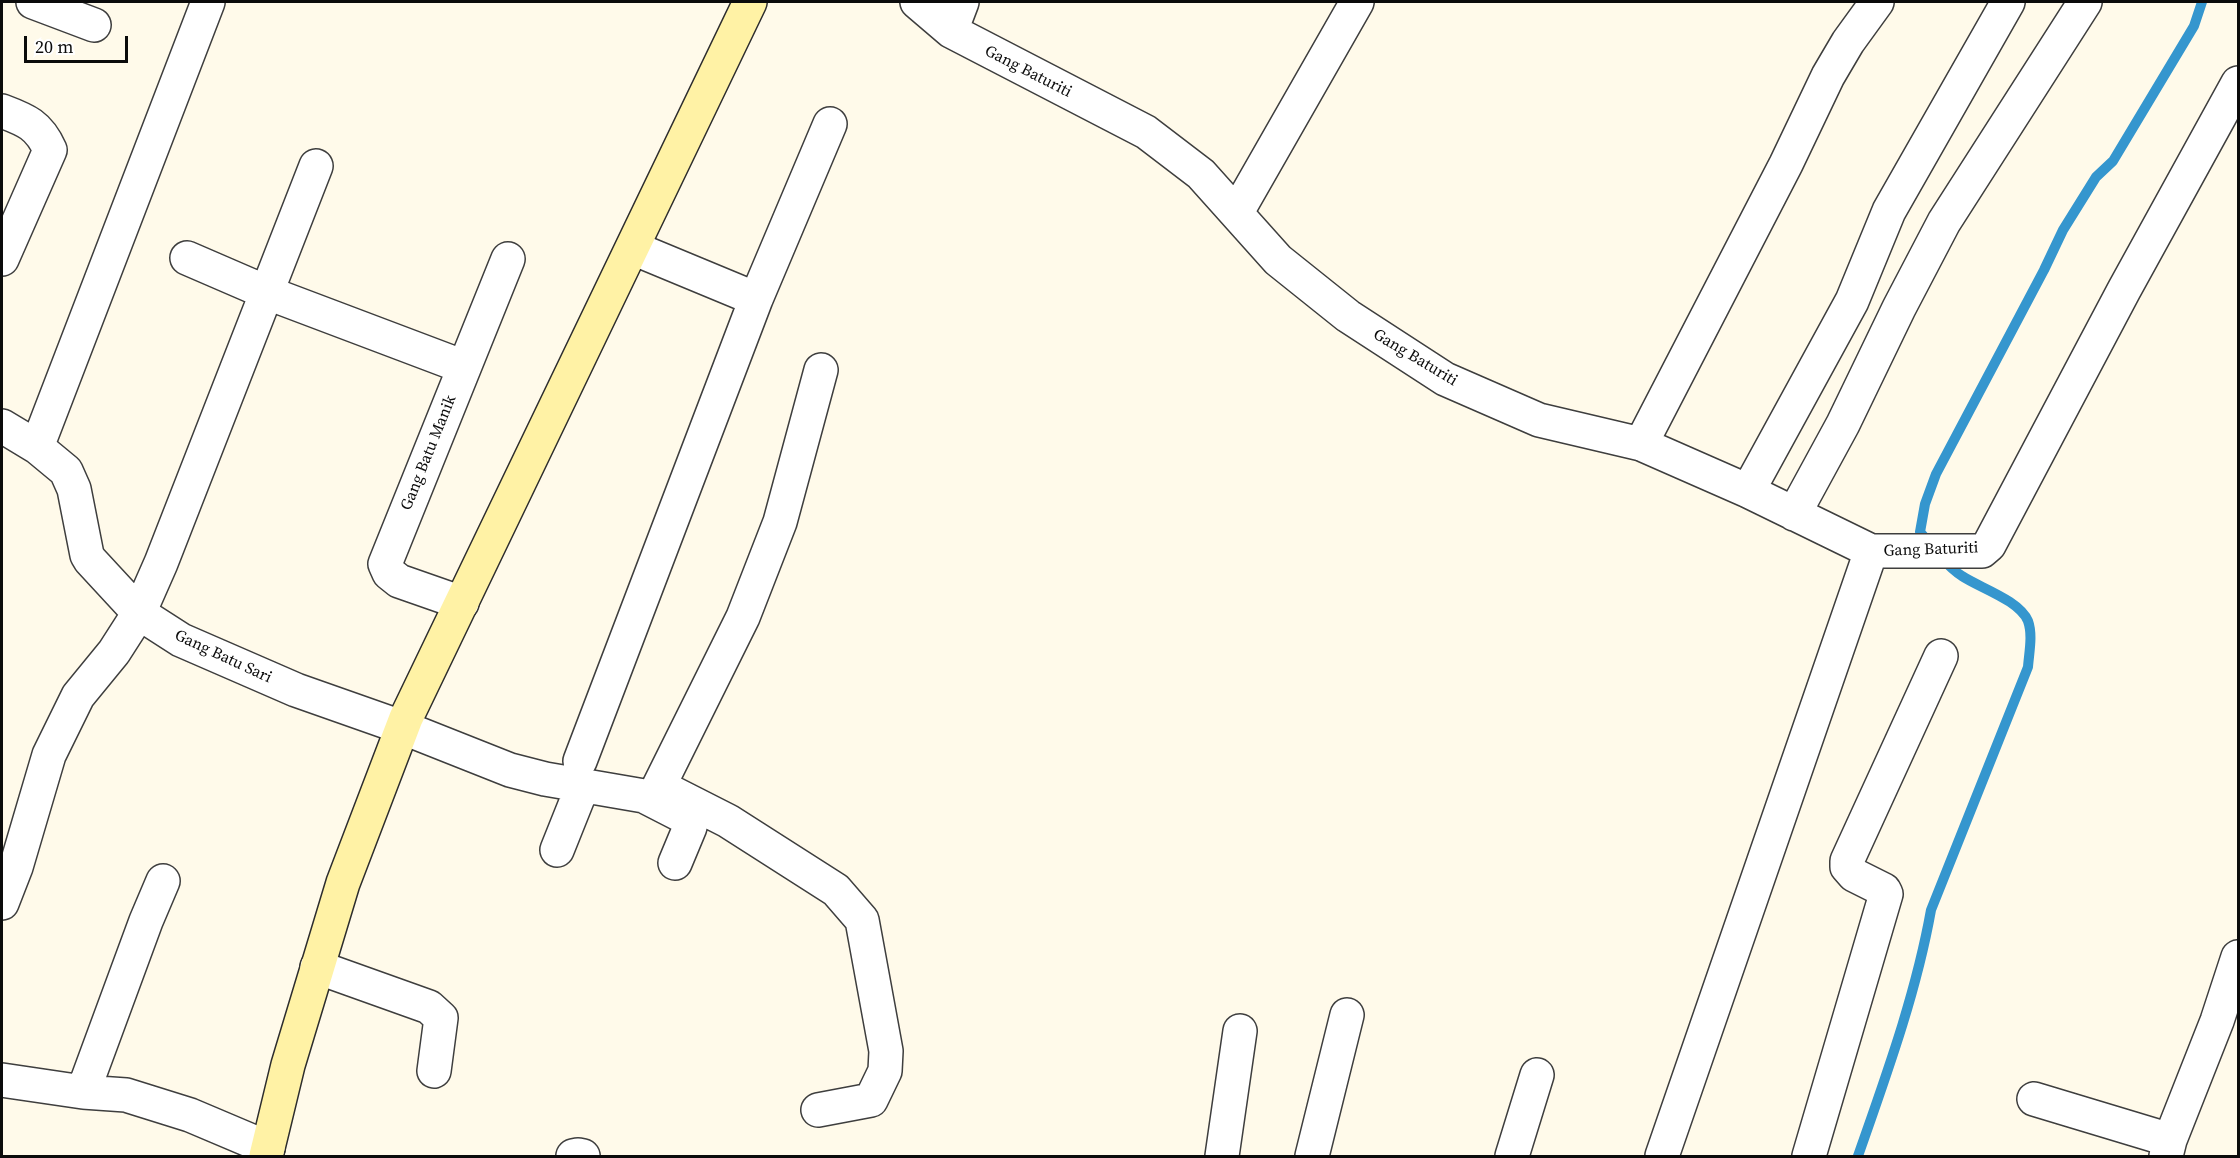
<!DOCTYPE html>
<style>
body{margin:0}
#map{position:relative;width:2240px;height:1158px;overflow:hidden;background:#fffaea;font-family:"Source Serif 4",serif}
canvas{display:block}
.frame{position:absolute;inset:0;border:3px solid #0b0b0b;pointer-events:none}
.scale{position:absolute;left:24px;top:36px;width:104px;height:27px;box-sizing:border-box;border:3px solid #0b0b0b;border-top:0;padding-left:8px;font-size:18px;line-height:21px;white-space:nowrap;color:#0b0b0b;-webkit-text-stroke:4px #fff;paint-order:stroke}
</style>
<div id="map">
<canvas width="2240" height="1158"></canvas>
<div class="frame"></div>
<div class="scale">20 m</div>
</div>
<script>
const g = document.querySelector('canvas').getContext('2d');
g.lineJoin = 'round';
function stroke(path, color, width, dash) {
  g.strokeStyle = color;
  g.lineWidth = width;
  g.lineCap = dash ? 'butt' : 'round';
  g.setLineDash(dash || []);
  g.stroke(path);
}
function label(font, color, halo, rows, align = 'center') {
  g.font = font + ' "Source Serif 4",serif';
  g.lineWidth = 6;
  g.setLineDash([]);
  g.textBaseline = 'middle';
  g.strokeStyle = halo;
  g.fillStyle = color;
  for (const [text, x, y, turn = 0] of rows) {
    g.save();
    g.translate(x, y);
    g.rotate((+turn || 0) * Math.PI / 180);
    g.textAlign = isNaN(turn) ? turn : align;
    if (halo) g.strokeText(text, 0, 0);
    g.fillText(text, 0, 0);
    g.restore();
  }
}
stroke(new Path2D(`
 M1931,545L1920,532L1925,504L1936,474L2044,270L2063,230L2096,177L2113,161L2194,26L2202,2
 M1858,1156C1886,1076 1916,994 1931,910L2028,667C2029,653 2033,635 2028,621C2019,600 1980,588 1962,576C1954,571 1948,565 1941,557`), '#3596ce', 10);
const street = new Path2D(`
 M33,2L94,25
 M917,2L951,31L1146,132L1201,174L1278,260L1348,316L1445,379L1539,420L1641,444L1748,491L1871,551H1982L1989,545L2124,290L2238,83
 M951,31L962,2
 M2,111C26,120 39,125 50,150L2,259
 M1237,212L1357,2
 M633,248L756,299
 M187,258L268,293L464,367
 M2,426L37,447L66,471L74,489L87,555L90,560L139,613L181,640L296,690L404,728L510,770L545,779L644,796L681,815L688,821L690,827L675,863
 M1641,444L1786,164L1828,76L1848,42L1877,2
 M37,447L208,2
 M1748,491L1852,301L1889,211L2008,2
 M1794,514L1843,424L1899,308L1944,222L2085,2
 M462,603L399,581L389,573L385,564L508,259
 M580,761L756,299L830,124
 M659,786L743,617L780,522L821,370
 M669,791L728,821L836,890L862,920L886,1051L885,1071L871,1100L818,1110
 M557,850L583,785
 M2,903L16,867L49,755L78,696L114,652L139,613L161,563L316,166
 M317,967L429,1007L441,1018L434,1071
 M2,1080L83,1092L126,1095L190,1115L268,1148
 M83,1092L146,921L163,881
 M2034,1099L2170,1140
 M573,1156L578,1155L583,1156
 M1222,1156L1240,1031
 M1312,1156L1347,1015
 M1512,1156L1537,1075
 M1662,1156L1871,551
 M1809,1156L1886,894L1884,890L1854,875L1847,867V861L1941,656
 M2166,1156L2170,1140L2217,1021L2238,957`);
const secondary = new Path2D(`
 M266,1156L288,1065L343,883L406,718L750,2`);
stroke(street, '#3e3e3e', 36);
stroke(secondary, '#2d2d2d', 36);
stroke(street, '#fff', 33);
stroke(secondary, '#fff2a5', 33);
label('16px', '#0b0b0b', '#fff', [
 ["Gang Baturiti",1028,72,27],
 ["Gang Baturiti",1415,358,31],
 ["Gang Batu Manik",429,453,-68],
 ["Gang Baturiti",1931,550,-2],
 ["Gang Batu Sari",223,657,25]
]);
</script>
